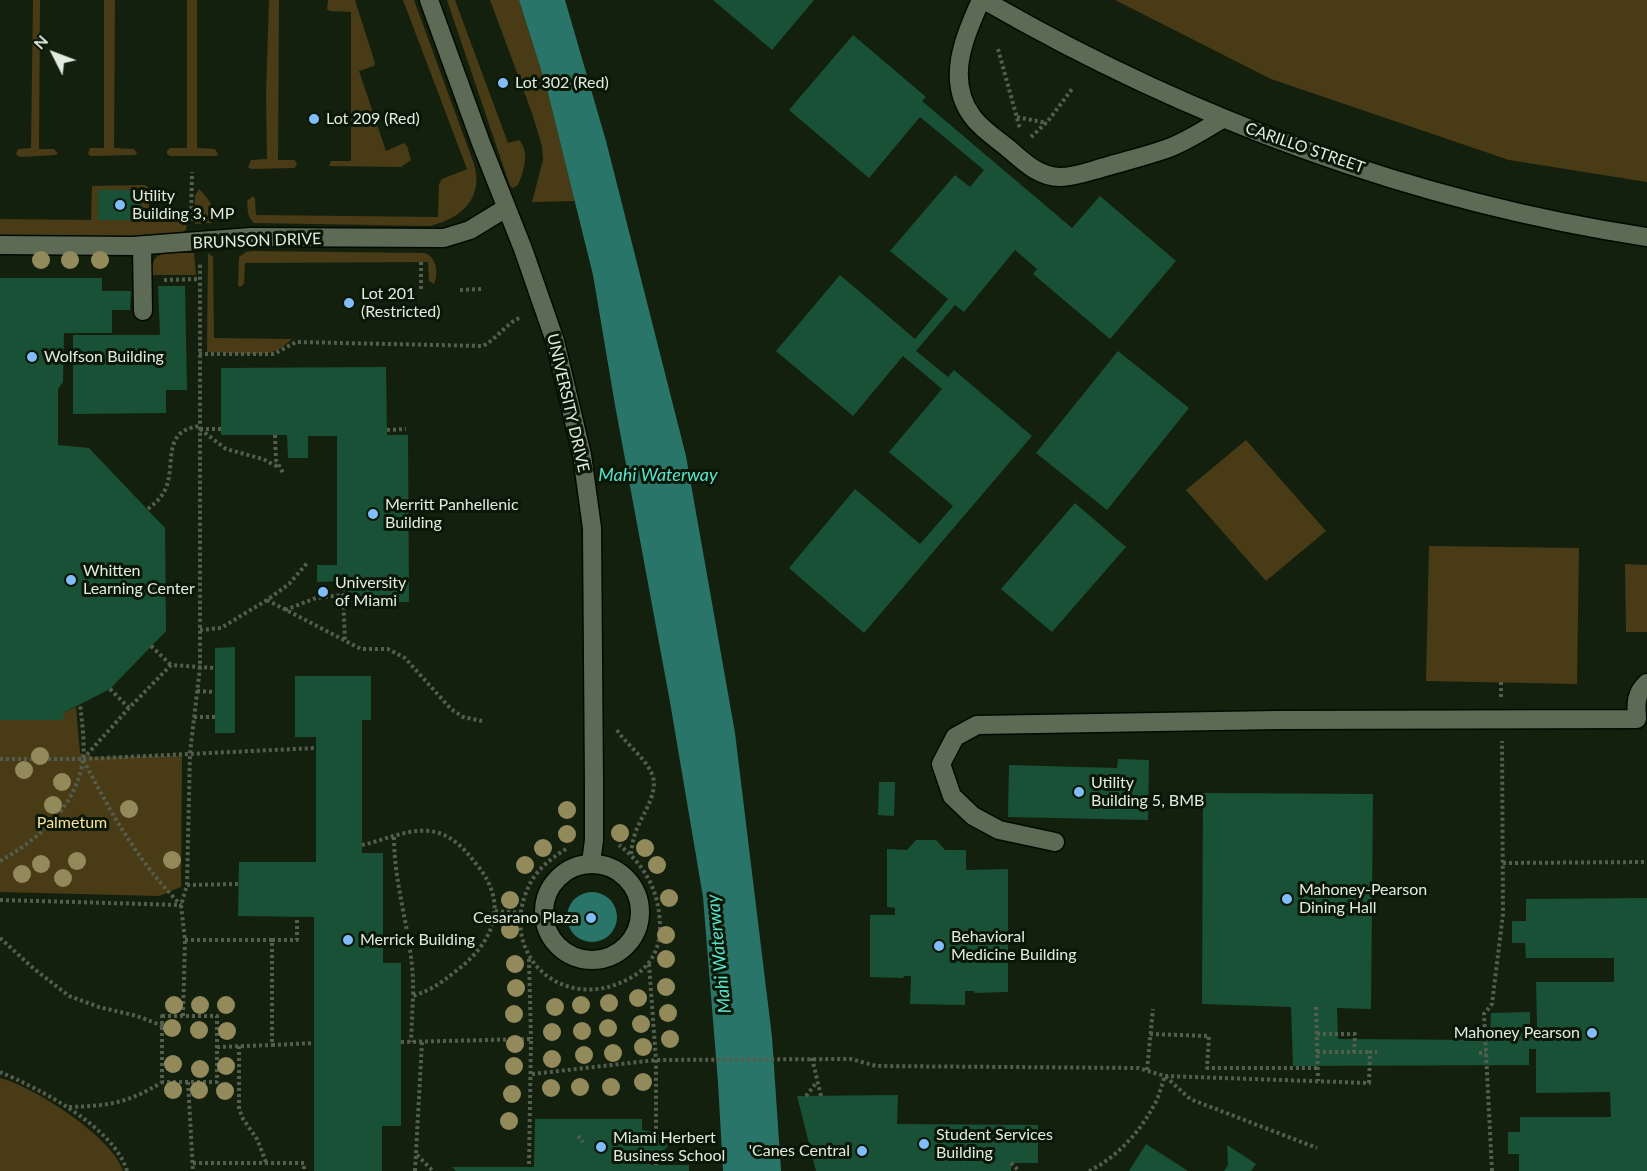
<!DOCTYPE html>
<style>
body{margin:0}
#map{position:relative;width:1647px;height:1171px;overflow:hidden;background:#14200e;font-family:Lato,sans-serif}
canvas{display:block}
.north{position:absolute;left:24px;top:24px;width:60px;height:60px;-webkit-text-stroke:4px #0b1706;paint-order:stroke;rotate:312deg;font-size:16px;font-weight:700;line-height:24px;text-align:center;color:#e2ebdf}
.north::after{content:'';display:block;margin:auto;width:21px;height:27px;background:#e2ebdf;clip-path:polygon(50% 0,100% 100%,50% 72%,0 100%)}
</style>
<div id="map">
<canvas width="1647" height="1171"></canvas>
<div class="north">N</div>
</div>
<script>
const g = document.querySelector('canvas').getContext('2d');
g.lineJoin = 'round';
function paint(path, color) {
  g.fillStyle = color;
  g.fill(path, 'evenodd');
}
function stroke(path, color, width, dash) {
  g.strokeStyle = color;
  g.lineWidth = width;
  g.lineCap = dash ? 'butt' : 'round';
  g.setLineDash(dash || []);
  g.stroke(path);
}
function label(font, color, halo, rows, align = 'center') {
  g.font = font + ' Lato,sans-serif';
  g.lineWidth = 6;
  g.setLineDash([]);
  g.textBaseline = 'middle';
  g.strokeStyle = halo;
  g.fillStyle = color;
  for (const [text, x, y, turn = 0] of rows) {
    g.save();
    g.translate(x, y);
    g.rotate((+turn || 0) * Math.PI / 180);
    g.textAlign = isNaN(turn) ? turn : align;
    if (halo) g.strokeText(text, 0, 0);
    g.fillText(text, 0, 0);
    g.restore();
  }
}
paint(new Path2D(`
 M33,0H40L39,149H54L58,154L55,155L20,157L16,154L18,149L31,148Z
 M104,0H115L114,148L134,149L137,153L135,155L91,156L88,154L90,148H104Z
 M187,0H197V148L215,149L218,154L216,156H170L167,154V151L170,148H187Z
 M269,0H279L278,160H295L297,165L294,168L251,169L248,167L251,160L267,159L266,95Z
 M328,0H355L375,63L374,66L359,71L386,151L404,143L407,146L411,160L401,167L329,166L331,161H351V12L330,11L327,9Z
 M403,0H414L474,164C484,198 462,218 430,226L254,223C247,217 248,210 247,201L253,196L255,199L256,215L438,217L439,184L442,179L467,169Z
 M447,0H455L508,143L519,140C530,152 524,171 518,185L513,188L510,186Z
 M490,0H519L547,89L575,201L532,202L543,160L542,146L532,113Z
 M1115,0H1647V182L1509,160L1271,79Z
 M145,185L149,188V218H187L186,230L182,233L133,237H0V219L91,220L92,186ZM99,190H140L141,220H98Z
 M199,189C208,198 215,207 214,220L211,223L195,224V196Z
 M252,251L424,253C436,256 439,273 434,284L429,281L428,262L245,263L244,284L240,287L238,285L239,257L246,252Z
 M164,253H194L196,275H151C151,264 153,257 164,253Z
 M208,253L213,257L214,338L292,339C286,344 280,350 272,352C256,356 225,352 207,352Z
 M1246,440L1326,531L1266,581L1186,490Z
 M1429,546L1579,548L1577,684L1426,681Z
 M1625,564L1647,565V632H1626Z
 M76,707L80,753L94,757L182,756L181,887L159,896L0,892V720H63V713Z
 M0,1078C33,1086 114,1138 123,1171H0Z`), '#493b16');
paint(new Path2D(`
 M519,0H565L606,141L686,456L735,733L772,1037L781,1171H723L718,1082L703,897L670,702L615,405L593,275L547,89Z
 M567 917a25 25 0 1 1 50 0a25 25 0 1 1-50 0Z`), '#2a756a');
paint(new Path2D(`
 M713,0H814L772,50Z
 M853,35L926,97L922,101L1072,228L1100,196L1176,261L1110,339L1033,274L1037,269L1015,250L964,312L955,305L916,351L948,377L954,370L1032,436L864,633L789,568L855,489L920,544L953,506L889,452L942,389L903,356L853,416L776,351L840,275L915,339L948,299L890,251L955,175L970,187L984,170L920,117L869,178L789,110Z
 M98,190H141V220H98Z
 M0,278H102V291H131L130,310H112V333H64L63,382L58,389V445L89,448L165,528L166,631L110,689L63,713V720H0Z
 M158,286H185L187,390H166V413L73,414V335H160Z
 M1118,351L1189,408L1107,510L1036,453Z
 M386,367L387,435H408L409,602H348V581L317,582V565H337V436H308V458H288L287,435H221V368Z
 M1075,503L1126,547L1052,632L1001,589Z
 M235,647V733H215V648Z
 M295,676H371V720H362V853H383V963H401V1126H382V1171H314V917L238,916L239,862H316V737H295Z
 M1118,759L1149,760L1148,820L1008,817L1009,765L1117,768Z
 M879,782H895L894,816L878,815Z
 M1203,793L1373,794L1371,1009L1337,1008L1338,1039L1490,1040L1491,1013L1530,1012V1027H1537L1536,982H1614V958H1526L1525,943H1512V921H1526V899L1647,898V1171H1519V1154H1508V1132H1520V1117H1611L1610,1092L1536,1093V1049H1529V1065L1293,1066L1291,1007L1202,1004Z
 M916,840H936L945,850H966V870L1008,869V992L975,993L974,991H965V1005L910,1004L911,976H904L903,978L870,977V915H895V908L887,907V849L907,850Z
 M898,1095L897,1124L1038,1125V1163H1011V1171H816L797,1096Z
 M535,1119H642V1130L677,1136L650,1165H689V1171H456L452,1167H534Z
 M1146,1144L1188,1171H1129Z
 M1227,1145L1256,1164L1251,1171H1224L1228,1165Z`), '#195136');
const minor = new Path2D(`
 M429,0L481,143L523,249L555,341L582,455L592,528L594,787V840L591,863
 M981,0C965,36 945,79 972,116C981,129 997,139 1009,149C1024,162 1039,177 1060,177C1075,177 1090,171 1105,167C1125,161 1146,156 1166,149C1186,142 1204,130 1222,119
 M984,0C1188,118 1414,202 1647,237
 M0,245L133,246L251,237L444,238L470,230L506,208
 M142,246L143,311
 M1055,842L999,830L973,816L952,796L941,764L955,737L977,725L1278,720L1637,719C1636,704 1635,694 1647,683
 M544 912a48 48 0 1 1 96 0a48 48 0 1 1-96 0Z`);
stroke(minor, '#020900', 21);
stroke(new Path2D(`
 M998,49L1020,129
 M1017,117L1047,123
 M1031,137L1048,121L1072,89
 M191,221L192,172
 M421,262V290
 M164,280L199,279
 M460,290L483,289
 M199,354H274L296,342L483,346C498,338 507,322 522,317
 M200,429L226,449L263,459L278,467
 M200,429H221
 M387,430L406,429
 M275,435L276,460L283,473
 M148,509C154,504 160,499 164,492C178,466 159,432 199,426
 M343,582V595
 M267,600L361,649H388L405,658L451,709L463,717L482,721
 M285,610L316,598L343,595L345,642
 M200,630L221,628L267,600L289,584L308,562
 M151,646L171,665
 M1501,682V697
 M110,689L129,708
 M197,691L215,692
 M194,717H215
 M617,730C627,745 642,755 650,770C662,790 643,812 636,831C633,839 632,846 631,854
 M0,759H83C110,812 139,863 181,905
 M83,759L316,748
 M83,759L129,708L171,665L215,668
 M394,837C394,891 415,942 413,996
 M362,845C386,840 414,825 439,833C456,839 466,851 477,865C510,905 493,943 456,971C441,983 431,990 413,996L411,1042
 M566,849C553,857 540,867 532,880C492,951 562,1018 632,977C650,967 660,949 660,928C660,893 646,866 619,845
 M0,861C39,839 76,807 83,760C85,742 82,722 80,704
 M1503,863L1647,862
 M187,885L238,884
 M0,900L181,905
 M495,911L521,913
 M0,938L33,968L69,996L99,1007L137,1016L163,1026
 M185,940H272V1045L314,1043
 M272,940H297V917
 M529,959L531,1039
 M649,964L656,1060V1132
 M1316,1007L1318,1081
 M162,1016H217V1082H162Z
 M183,1016L185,940L181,905L187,885L190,753L200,667V263
 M1150,1034L1209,1036L1207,1068H1317
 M1317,1034H1355L1354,1052
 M401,1042L531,1039L529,1167
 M239,1046V1109L243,1119L257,1139L266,1162
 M217,1047L272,1045
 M1317,1052H1370
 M1479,1053H1486
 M812,1058L821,1096
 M1147,1070L1153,1009
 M0,1072C40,1089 114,1127 127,1171
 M532,1074L656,1060L851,1059L876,1066L1138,1068L1165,1076L1369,1083L1370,1052H1377
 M188,1082L193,1171
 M806,1096L817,1082
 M69,1107C108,1106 129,1103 162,1082
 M578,1136L583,1142
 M417,1155L433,1171
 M656,1158V1165
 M193,1163H304V1171
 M1011,1163L1019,1171
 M415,1171L422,1042
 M1089,1171C1116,1158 1139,1133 1153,1107C1159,1098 1161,1086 1165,1076L1190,1099L1317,1148
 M1492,1171L1484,1014L1492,1004L1503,914L1502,741`), '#535e4e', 4, [3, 3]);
stroke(minor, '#5d6b56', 18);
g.fillStyle = '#938a5b';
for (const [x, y] of [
 [41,260],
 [70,260],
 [100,260],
 [40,756],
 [24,770],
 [62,782],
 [53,805],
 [129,809],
 [567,810],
 [620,833],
 [567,834],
 [543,848],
 [645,848],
 [172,860],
 [77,861],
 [41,864],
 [525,865],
 [657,865],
 [22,874],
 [63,878],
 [669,898],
 [510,900],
 [510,930],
 [666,935],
 [666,959],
 [515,964],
 [666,987],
 [516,988],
 [638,998],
 [609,1003],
 [174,1005],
 [200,1005],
 [226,1005],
 [581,1005],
 [555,1007],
 [668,1013],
 [514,1014],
 [641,1024],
 [172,1028],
 [608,1028],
 [199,1030],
 [227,1031],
 [582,1031],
 [552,1032],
 [670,1039],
 [515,1044],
 [643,1047],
 [613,1053],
 [584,1055],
 [552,1059],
 [173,1064],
 [226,1066],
 [514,1066],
 [200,1069],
 [643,1082],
 [580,1087],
 [611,1087],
 [551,1088],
 [173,1090],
 [199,1090],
 [225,1091],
 [512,1094],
 [509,1121]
]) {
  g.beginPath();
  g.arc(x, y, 9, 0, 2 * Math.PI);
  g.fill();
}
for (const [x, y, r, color] of [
 [503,83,6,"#81bdfa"],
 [314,119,6,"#81bdfa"],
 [120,205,6,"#81bdfa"],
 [349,303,6,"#81bdfa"],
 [32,357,6,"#81bdfa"],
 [373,514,6,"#81bdfa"],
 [71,580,6,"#81bdfa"],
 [323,592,6,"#81bdfa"],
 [1079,792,6,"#81bdfa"],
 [1287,899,6,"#81bdfa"],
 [591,918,6,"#81bdfa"],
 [348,940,6,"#81bdfa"],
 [939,946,6,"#81bdfa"],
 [1592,1033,6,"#81bdfa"],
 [924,1144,6,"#81bdfa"],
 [601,1147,6,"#81bdfa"],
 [862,1151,6,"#81bdfa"]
]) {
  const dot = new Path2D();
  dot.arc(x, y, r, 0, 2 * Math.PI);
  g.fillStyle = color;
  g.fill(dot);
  stroke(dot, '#0b1706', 2);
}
label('16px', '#e2ebdf', '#0b1706', [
 ["Lot 302 (Red)",515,83],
 ["Lot 209 (Red)",326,119],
 ["Utility",132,196],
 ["Building 3, MP",132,214],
 ["Lot 201",361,294],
 ["(Restricted)",361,312],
 ["Wolfson Building",44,357],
 ["Merritt Panhellenic",385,505],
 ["Building",385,523],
 ["Whitten",83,571],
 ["Learning Center",83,589],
 ["University",335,583],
 ["of Miami",335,601],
 ["Utility",1091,783],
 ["Building 5, BMB",1091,801],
 ["Mahoney-Pearson",1299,890],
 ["Dining Hall",1299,908],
 ["Cesarano Plaza",579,918,"right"],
 ["Behavioral",951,937],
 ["Medicine Building",951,955],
 ["Merrick Building",360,940],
 ["Mahoney Pearson",1580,1033,"right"],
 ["Student Services",936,1135],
 ["Building",936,1153],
 ["Miami Herbert",613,1138],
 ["Business School",613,1156],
 ["'Canes Central",850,1151,"right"]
], 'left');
label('16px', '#e2ebdf', '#0b1706', [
 ["CARILLO STREET",1305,148,19],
 ["BRUNSON DRIVE",257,241,-2],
 ["UNIVERSITY DRIVE",568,403,77]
]);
label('16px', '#fbe19a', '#0b1706', [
 ["Palmetum",72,823]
]);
label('italic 18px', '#58e4cf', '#0b1706', [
 ["Mahi Waterway",658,475],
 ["Mahi Waterway",719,954,-96]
]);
</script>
